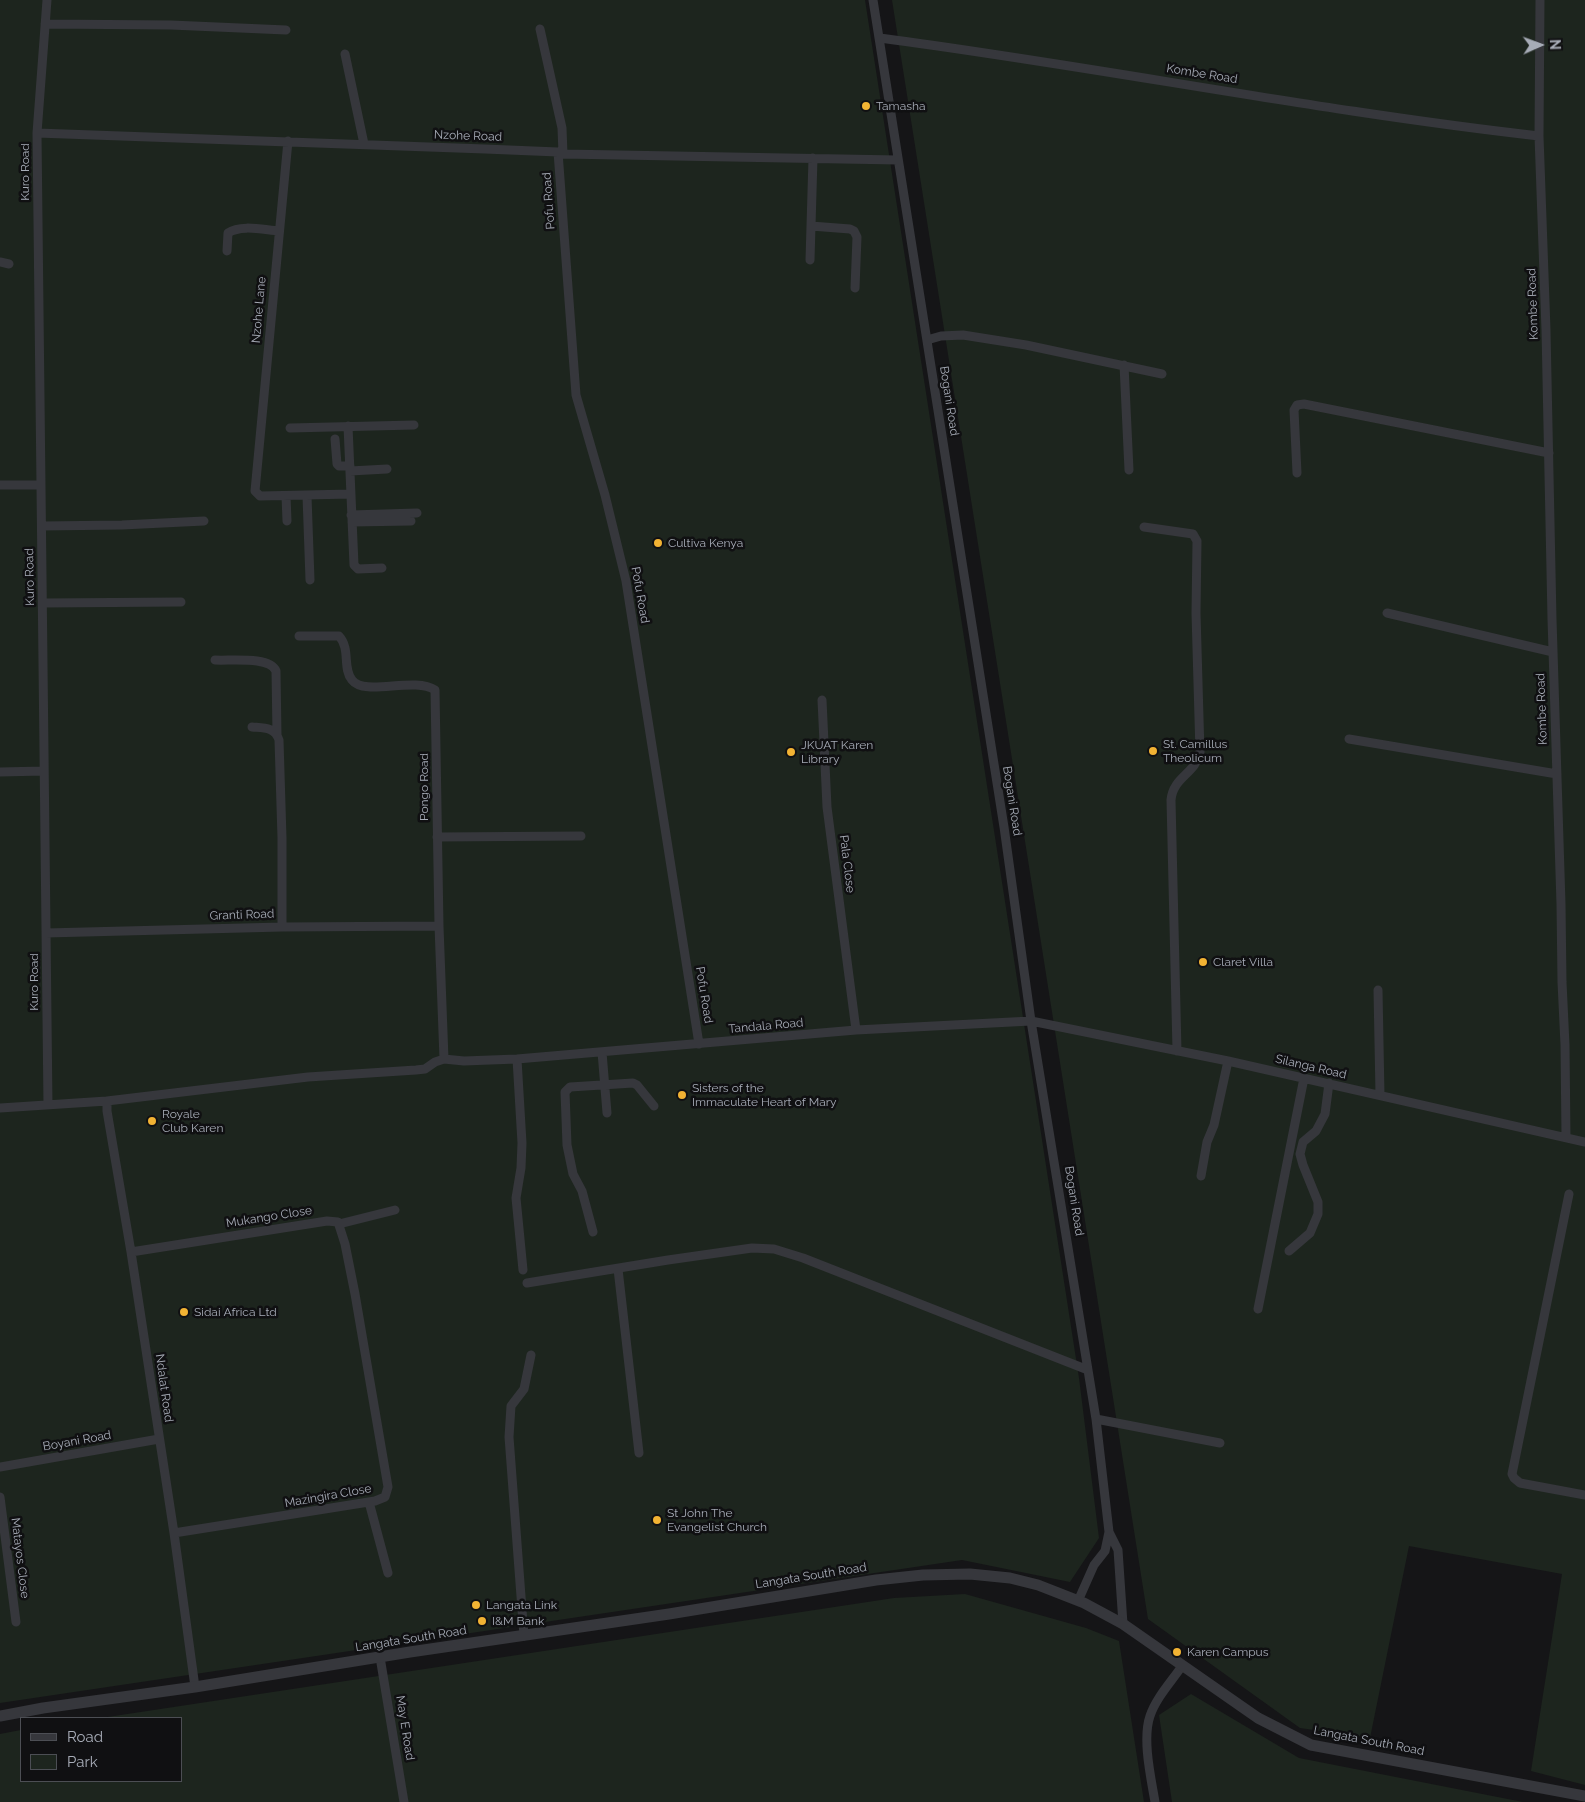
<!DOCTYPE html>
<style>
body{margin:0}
#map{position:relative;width:1585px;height:1802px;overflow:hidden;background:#151517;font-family:Raleway,sans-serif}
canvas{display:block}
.legend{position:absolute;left:20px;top:1717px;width:162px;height:65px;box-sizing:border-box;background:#101012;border:1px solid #4c4e54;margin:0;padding:6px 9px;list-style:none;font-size:15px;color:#a7acb7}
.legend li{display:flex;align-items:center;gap:10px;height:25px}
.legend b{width:25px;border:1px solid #4c4e54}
.north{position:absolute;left:1515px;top:20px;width:50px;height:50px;-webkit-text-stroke:4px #101012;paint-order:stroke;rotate:88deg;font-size:14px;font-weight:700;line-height:20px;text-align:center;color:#a7acb7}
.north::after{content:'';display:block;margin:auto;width:18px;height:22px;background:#a7acb7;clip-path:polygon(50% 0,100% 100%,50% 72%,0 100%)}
</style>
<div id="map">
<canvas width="1585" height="1802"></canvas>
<ul class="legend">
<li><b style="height:6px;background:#36373c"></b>Road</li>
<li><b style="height:14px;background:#1d251e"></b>Park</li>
</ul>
<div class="north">N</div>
</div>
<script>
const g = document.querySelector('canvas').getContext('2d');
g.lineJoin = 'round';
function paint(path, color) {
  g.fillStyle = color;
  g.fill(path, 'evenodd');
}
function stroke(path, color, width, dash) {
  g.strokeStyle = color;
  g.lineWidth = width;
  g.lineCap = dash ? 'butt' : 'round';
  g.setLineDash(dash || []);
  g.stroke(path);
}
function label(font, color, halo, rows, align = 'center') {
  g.font = font + ' Raleway,sans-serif';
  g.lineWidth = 5;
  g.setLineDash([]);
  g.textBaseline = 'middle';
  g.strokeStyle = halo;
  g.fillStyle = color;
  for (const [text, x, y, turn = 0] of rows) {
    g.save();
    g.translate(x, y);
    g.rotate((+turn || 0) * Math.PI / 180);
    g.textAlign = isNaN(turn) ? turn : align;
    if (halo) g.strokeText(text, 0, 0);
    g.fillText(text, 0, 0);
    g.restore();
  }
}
paint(new Path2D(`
 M0,0H865L1079,1378L1099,1538L1070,1582L962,1560L0,1703Z
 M892,0H1585V1785L1531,1771L1562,1574L1409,1546L1370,1738L1300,1728L1148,1619Z
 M965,1594L1086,1628L1119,1641L1144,1802H0V1734L21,1730V1781H181V1718H101L894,1598Z
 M1191,1694L1299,1758L1523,1802H1172L1159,1715Z`), '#1d251e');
stroke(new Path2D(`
 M47,0L37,133L48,1105
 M873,0L1004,827L1031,1021L1096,1419L1109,1532L1105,1551L1094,1565L1078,1601
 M45,24L171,25L286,30
 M540,29L562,128L563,154
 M880,38C1100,67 1318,111 1539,136L1546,330L1552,619L1561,904L1562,982L1565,1045L1566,1137
 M345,54L364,144
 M37,133L485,149L558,152L563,154L898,160
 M1539,136L1540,0
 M288,141L255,491L260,496L351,494
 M558,152L576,395L605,495L626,581L699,1044
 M811,226L850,229L854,231L857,237L855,288
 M227,251L228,233C241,224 264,230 279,231
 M810,260L813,158
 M0,262L9,264
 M927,340L941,336L963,335L1026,345L1162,374
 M1124,365L1129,470
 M348,426L354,565L358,569L382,568
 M290,428L414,425
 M335,439L337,464L339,466H350
 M350,471L387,469
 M1297,473L1294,410L1297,405L1304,404L1549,453
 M0,485H41
 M286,496L287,521
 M307,496L310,580
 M351,515L417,513
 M352,522L411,521
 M42,526L122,525L204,521
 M1144,527L1193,534L1197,541L1196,613L1200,753C1195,774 1173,777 1171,800L1177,1051
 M43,603L181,602
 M1387,613L1553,652
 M299,636H339C351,649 342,668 352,680C365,697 414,676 435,690L439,926L444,1059
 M215,660C230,661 270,656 276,671L277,735
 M822,700L827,807L856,1030
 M252,727C264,728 275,727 279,740L282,838V927
 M1349,739L1557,774
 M0,772L44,771
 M437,837L581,836
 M46,933L282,927L439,926
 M1378,990L1380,1095
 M602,1052L607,1113
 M517,1059L522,1143L521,1168L516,1198L523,1270
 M107,1101L308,1077L416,1070L425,1069L435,1062L444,1059L464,1061L517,1059L856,1030L1031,1021L1228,1061L1585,1142
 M0,1108L107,1101V1111L131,1252L174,1533L195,1687
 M1201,1176L1207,1142L1214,1125L1228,1061
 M1569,1194L1512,1474L1514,1478L1520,1483L1585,1495
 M339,1224L395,1210
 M593,1232L582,1191L573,1174L567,1145L565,1092L570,1087L633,1083L637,1085L654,1106
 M1289,1251L1310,1233L1318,1214V1202L1303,1165L1300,1154L1303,1142L1316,1131L1325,1114L1329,1083
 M131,1252L327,1221L338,1222L345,1244L355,1294L388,1487L385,1497L375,1501L174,1533
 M618,1269L639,1453
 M527,1283L668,1260L752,1248L774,1249L803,1258L1088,1370
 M1258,1309L1304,1078
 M1096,1419L1220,1443
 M0,1467L159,1439
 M0,1497L16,1622
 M369,1502L388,1573
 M1109,1532L1118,1550L1123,1624
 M524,1636L509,1437L511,1406L524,1389L531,1355
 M380,1657L404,1802
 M1155,1802C1151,1778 1142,1739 1150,1716C1156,1698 1171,1682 1182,1666`), '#36373c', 9);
stroke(new Path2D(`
 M0,1716L43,1708L195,1687L410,1652L669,1614L876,1580L923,1575L970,1574L1010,1578L1038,1585L1084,1603L1123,1624L1258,1718L1311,1745L1585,1796`), '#36373c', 11);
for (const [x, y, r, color] of [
 [866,106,5,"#f2b333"],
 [658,543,5,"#f2b333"],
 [1153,751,5,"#f2b333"],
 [791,752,5,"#f2b333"],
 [1203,962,5,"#f2b333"],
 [682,1095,5,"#f2b333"],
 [152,1121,5,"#f2b333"],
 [184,1312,5,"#f2b333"],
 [657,1520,5,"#f2b333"],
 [476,1605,5,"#f2b333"],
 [482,1621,5,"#f2b333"],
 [1177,1652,5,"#f2b333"]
]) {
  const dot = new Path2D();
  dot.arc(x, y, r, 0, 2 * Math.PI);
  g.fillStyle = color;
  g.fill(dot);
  stroke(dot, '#101012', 2);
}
label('12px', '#a7acb7', '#101012', [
 ["Kombe Road",1202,74,9],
 ["Nzohe Road",468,136,2],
 ["Kuro Road",25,172,-90],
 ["Pofu Road",549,201,-94],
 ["Kombe Road",1533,304,-92],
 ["Nzohe Lane",259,310,-85],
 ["Bogani Road",949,401,81],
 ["Kuro Road",30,577,-91],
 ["Pofu Road",640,595,80],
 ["Kombe Road",1542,709,-92],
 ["Pongo Road",424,787,-90],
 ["Bogani Road",1012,801,81],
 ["Pala Close",847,864,83],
 ["Granti Road",242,915,-2],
 ["Kuro Road",34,982,-90],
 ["Pofu Road",704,995,81],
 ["Tandala Road",766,1026,-5],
 ["Silanga Road",1311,1067,13],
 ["Bogani Road",1074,1201,81],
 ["Mukango Close",269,1217,-9],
 ["Ndalat Road",164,1388,82],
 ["Boyani Road",77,1441,-10],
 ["Mazingira Close",328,1496,-10],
 ["Matayos Close",20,1558,83],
 ["Langata South Road",811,1576,-9],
 ["Langata South Road",411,1639,-9],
 ["May E Road",405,1728,81],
 ["Langata South Road",1369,1741,11]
]);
label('12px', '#a7acb7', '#101012', [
 ["Tamasha",876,106],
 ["Cultiva Kenya",668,543],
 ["St. Camillus",1163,744],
 ["Theolicum",1163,758],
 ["JKUAT Karen",801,745],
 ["Library",801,759],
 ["Claret Villa",1213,962],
 ["Sisters of the",692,1088],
 ["Immaculate Heart of Mary",692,1102],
 ["Royale",162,1114],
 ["Club Karen",162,1128],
 ["Sidai Africa Ltd",194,1312],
 ["St John The",667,1513],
 ["Evangelist Church",667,1527],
 ["Langata Link",486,1605],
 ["I&M Bank",492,1621],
 ["Karen Campus",1187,1652]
], 'left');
</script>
